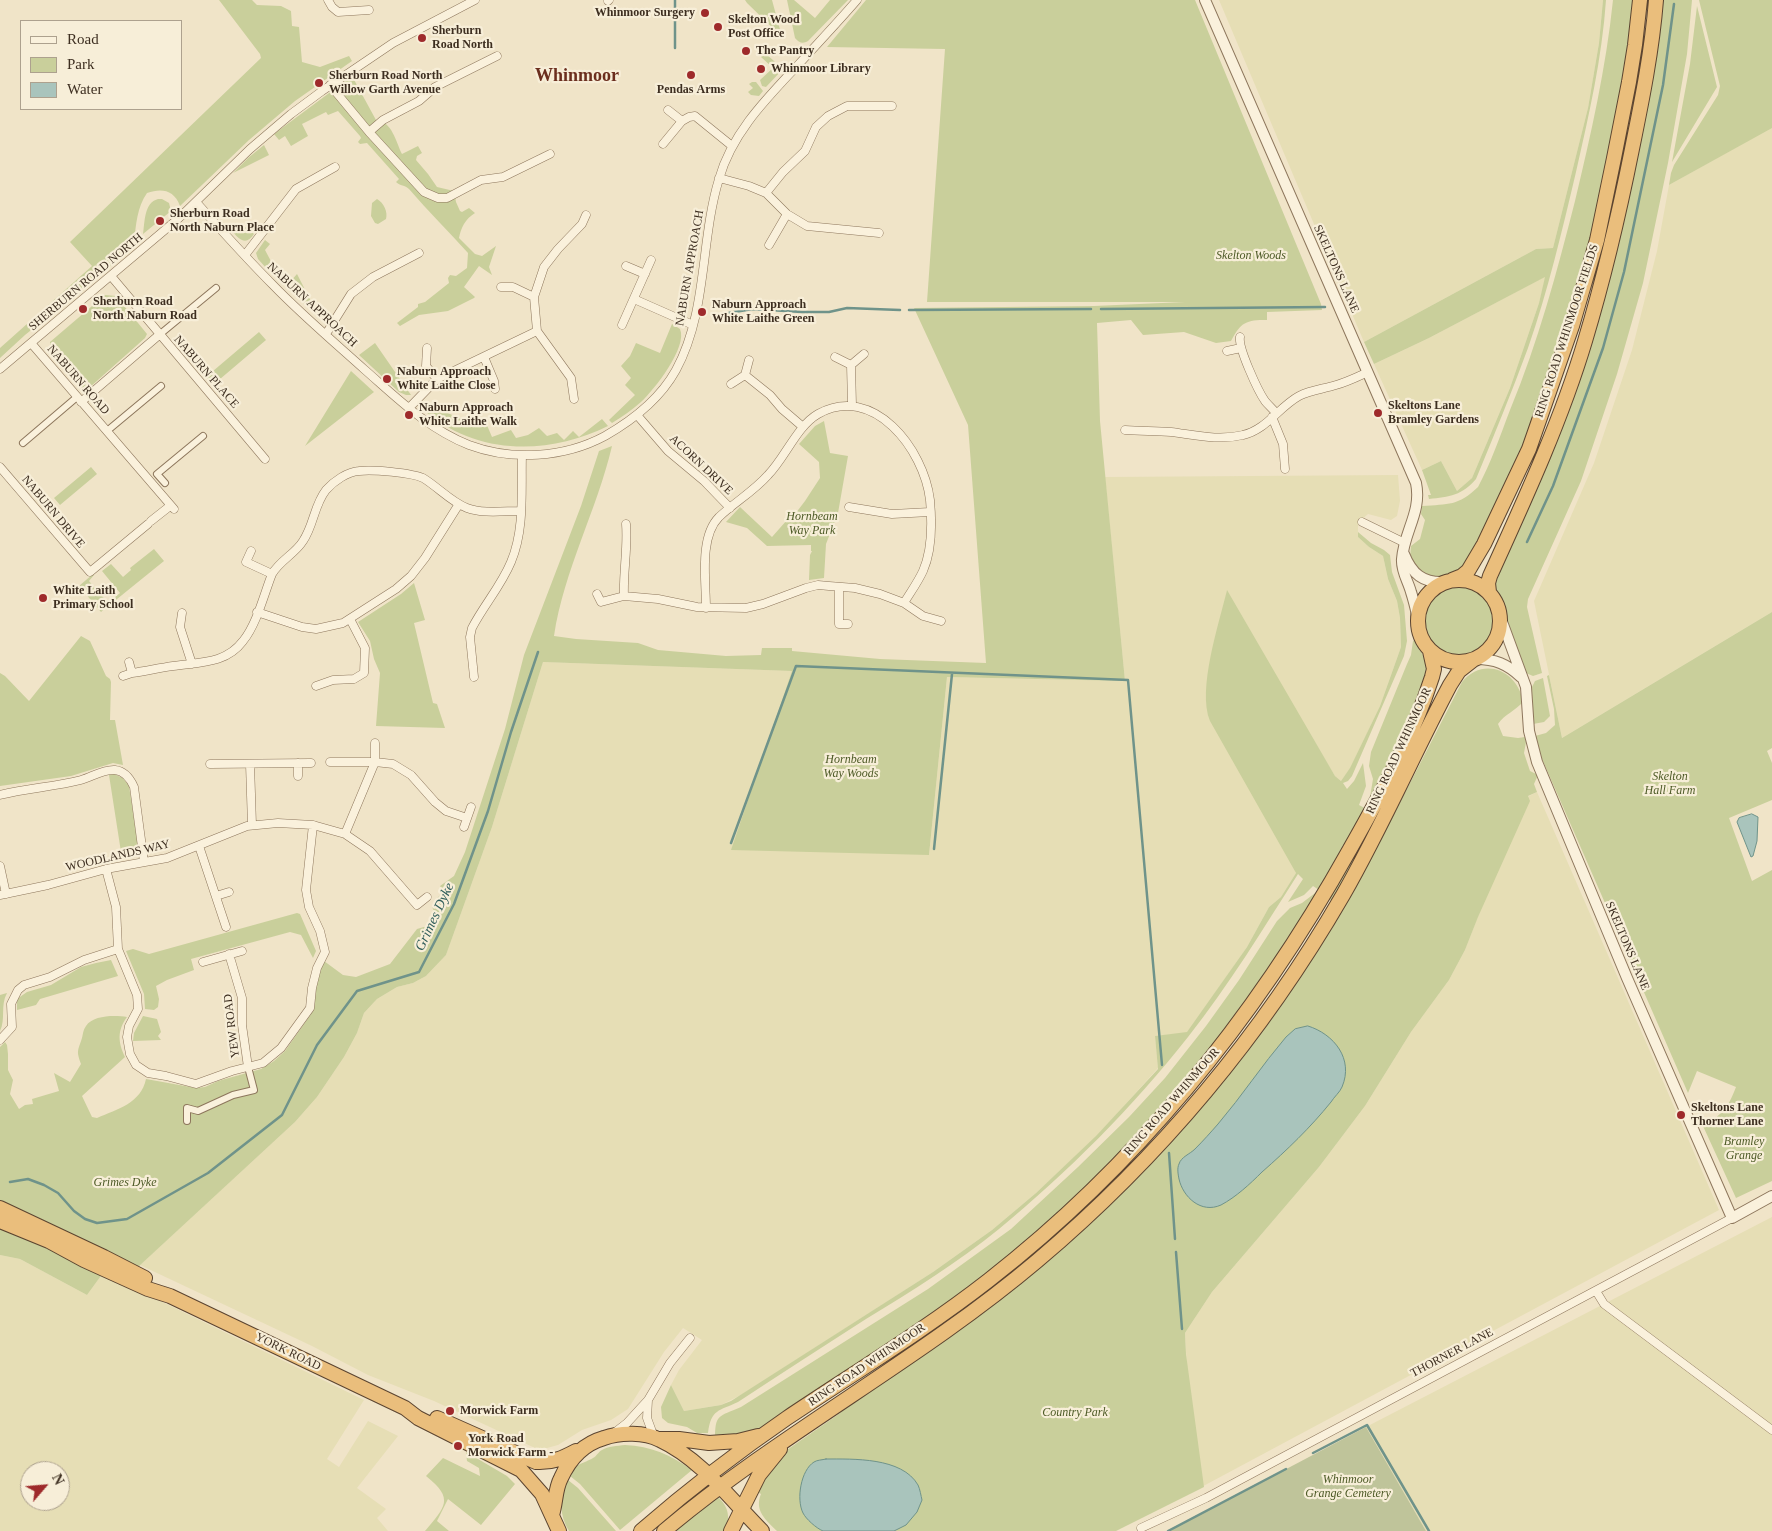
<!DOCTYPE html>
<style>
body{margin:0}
#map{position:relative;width:1772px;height:1531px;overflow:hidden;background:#f0e4c8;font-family:Georgia,serif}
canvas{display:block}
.legend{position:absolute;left:20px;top:20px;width:162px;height:90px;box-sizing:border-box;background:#f7eed8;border:1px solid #ada18e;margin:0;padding:6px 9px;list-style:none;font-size:15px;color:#3d2e20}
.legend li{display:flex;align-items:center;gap:10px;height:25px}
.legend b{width:25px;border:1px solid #ada18e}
.north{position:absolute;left:20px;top:1461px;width:50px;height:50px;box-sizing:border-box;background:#f7eed8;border:1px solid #ada18e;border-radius:50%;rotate:63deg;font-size:14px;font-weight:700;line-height:20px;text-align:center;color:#3d2e20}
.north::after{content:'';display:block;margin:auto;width:18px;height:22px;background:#9e2a2b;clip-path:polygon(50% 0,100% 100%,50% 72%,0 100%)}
</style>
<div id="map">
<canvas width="1772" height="1531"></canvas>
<ul class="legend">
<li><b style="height:6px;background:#faf1dc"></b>Road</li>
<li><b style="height:14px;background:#c9cf9b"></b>Park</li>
<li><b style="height:14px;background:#a9c4bc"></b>Water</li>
</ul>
<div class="north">N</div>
</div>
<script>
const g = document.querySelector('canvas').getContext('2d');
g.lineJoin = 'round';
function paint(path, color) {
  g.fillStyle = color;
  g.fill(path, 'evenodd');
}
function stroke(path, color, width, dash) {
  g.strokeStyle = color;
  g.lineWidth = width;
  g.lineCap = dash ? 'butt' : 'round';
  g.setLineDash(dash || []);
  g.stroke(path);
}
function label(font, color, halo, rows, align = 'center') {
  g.font = font + ' Georgia,serif';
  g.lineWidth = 4.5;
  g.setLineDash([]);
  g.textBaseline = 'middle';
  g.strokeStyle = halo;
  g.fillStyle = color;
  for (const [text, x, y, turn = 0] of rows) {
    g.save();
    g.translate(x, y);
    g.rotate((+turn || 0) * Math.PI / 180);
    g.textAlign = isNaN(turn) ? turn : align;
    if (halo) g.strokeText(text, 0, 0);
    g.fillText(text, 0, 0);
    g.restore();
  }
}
paint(new Path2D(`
 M1219,0H1603L1599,43L1588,108L1553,248L1536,249L1364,342Z
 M1772,127V612L1562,738L1534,601L1594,463L1632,350L1657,251L1669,185Z
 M1546,276L1539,303L1510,388L1472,478L1457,491L1441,461L1422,470L1374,364L1429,338Z
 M1398,475L1400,501L1397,516L1391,520L1368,514L1360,521L1358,526V537L1369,547L1383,556L1388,579L1397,601L1400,618L1401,647L1380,706L1350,769L1341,781L1335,776L1303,724L1226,591L1296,873L1281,897L1269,907L1247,947L1203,1011L1187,1033L1155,1036L1158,1068L1096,1137L1036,1193L992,1230L933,1272L745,1393L721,1405L684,1411L671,1385L679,1370L702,1340L683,1328L664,1352L628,1409L611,1420L582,1430L558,1445L547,1448H535L434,1401L368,1375L312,1346L140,1265L295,1122L317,1097L344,1057L357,1033L364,1013L377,999L397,987L413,983L426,976L446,955L492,827L543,662L793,671L929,855L947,677L1125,681L1105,477Z
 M1537,792L1719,1210L1194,1491L1185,1333L1212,1292L1319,1167L1365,1106L1411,1032L1449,980L1465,950L1523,799Z
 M1772,1217V1531H1426L1366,1427Z
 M0,1255L20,1259L87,1295L103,1273L364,1400L327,1459L339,1467L368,1421L398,1436L357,1488L386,1509L377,1518L388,1531H0ZM30,1471H60V1501H30Z`), '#e6deb5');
paint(new Path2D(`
 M219,0H252L257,5L281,6L291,11L292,26L299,27L302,62L320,67L349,56L352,61L295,101L249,140L180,206C174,190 162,188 147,193C137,207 136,225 134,242L116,256L112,265L25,335L0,358V348L92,266L70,242L261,58L260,54Z
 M745,0H772L782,37L747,3Z
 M787,0H794L815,18L830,0H848L808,41C803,44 799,43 795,38Z
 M866,0H1195L1321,304L1322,310L1267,312V320C1246,320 1241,322 1231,341L1216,343L1184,332L1143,335L1131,320L1097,323L1100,421L1125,681L947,677L929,855L731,850L792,671L543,662L492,827L446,955L426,976L413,983L397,987L377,999L364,1013L357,1033L344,1057L317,1097L295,1122L137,1268L0,1204V1047L5,1042L7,1045L8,1054V1070L13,1080L10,1094L19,1109L25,1105L33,1104L32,1099L59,1091L54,1073L70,1082L81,1064C76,1050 78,1051 82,1038C83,1034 83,1030 86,1026C93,1015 115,1015 127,1017C117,1031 118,1042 125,1057L82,1096L92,1117L97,1118C118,1109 141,1103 146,1079L196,1088L205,1087L218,1081L261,1069L274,1061L285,1051L311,1014L317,976L324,961L343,975L356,977L390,964L417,929L424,927L429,929L439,921L432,907L437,898L444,892L440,886L454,876L465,852L505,729L524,655L581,506L599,451L612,446C597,510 564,570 554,636L576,639L638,643L658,650L726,656L761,655L762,648H792V651L880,659L986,663L968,425L914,308L1094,306L1185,302H927L945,49L827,47Z
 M1603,0H1606C1602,58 1589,115 1576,172C1562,231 1548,291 1528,348C1512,392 1494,435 1476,479C1463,495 1449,497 1429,499L1428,495H1431L1422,470L1441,461L1457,491L1472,478L1510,388L1539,303L1545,277L1429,338L1374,364L1364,342L1536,249L1553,248L1588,108L1599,43Z
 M1613,0H1635L1630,48L1588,252L1559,352L1528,436L1470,558C1454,578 1449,578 1424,577L1410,558L1411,546L1420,539L1425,520L1421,514L1422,506C1449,504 1458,506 1478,487C1491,463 1500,436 1510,410C1538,342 1557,272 1575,201C1591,134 1606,68 1613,0Z
 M1661,0H1692L1687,54L1668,163L1643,283L1617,374L1581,481L1528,599L1527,607L1542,673L1533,676L1526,673L1508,627L1505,610L1497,594L1495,585L1496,578L1586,351Z
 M1699,0H1772V128L1669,185L1671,173L1674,165L1718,95L1720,86Z
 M1697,6L1717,87L1672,162L1690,64Z
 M765,53L783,69L766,87L762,86L760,80L773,68L761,57Z
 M352,76L376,120C392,121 396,142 402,154L418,146L422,153L417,156L416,160L428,174L437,187L454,191L456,202L460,211L462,212L469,208L475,213C465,219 461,228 459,238L475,254L482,256L496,246L489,267L492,275L479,266L464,287L475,297L474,298L448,311L419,315L400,326L397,323L418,307V304L425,302L449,283L448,278L450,275L456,276L467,268L468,253C448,231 428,211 409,189C405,185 400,186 396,182L399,179L367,143L360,144L358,142L361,138L360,136L338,111L328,115L326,112L302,124L308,136L291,146L285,136L279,140L274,134Z
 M752,82H756L763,91L759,96L751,95L748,92L753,88L749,84Z
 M264,145L269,155L233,173L248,158Z
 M158,199H162L169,203L171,211L143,234C145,221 144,203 158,199Z
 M377,199C384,203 388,212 386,219L378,224L375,223L371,216L372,203Z
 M244,226L254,234C247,245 240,241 233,232Z
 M265,240L270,244L265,250L273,265L267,269L258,259L256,253Z
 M297,274L317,313L330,316L329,318L322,320L290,291V282Z
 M105,295L116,296L147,334L145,338L89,388H82L50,349V342Z
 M672,324L680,329C688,347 654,390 641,402C632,410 622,417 612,423L609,420L635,395L625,385L631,378L621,366L630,356L636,343L660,353Z
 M259,332L266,340L213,385L206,377Z
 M375,343L411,395H406L399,392L359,355Z
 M351,371L374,392L305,446Z
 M424,402C438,408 472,427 486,423L492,437L511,430L516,438L528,435L539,428L547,436L557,433L564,440L573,431L579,437L602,419L608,426C549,455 479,456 426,412Z
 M824,421L830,453L848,456L838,513L826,544L824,578L809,580L810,555L812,551H811V545L767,546L747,528L726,522L740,507L772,537L787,520L789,522L805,501L820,478L819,462L799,444L815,426Z
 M91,467L97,474L60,505L54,498Z
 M1358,532L1371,543L1384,550L1390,555L1392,572L1404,605L1407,641L1404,656L1352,776L1348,781L1343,783L1347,789L1354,781L1363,763L1366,786L1359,805L1390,822L1462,682C1483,656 1518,670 1523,702C1515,711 1505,714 1498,724L1503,736L1518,738L1525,737L1526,742L1524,753L1530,771L1538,775L1534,784L1537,792L1528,796L1530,801L1478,917L1465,950L1449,980L1411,1032L1365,1106L1319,1167L1212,1292L1185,1333L1186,1354L1204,1487L1116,1531H777C766,1520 754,1511 761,1494L756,1491L784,1452L836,1416L875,1385L919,1356L1157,1154L1341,908L1319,891L1301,922L1229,1028L1117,1158L1043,1228L952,1301L760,1430L715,1440C715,1414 718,1417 741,1407L928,1289L1011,1229L1078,1167L1129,1117L1165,1078L1206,1026L1239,980L1277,921L1290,908L1302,903L1319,890L1313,886L1304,895L1288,902L1303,879L1298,874C1263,929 1229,985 1188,1037C1133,1107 1068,1172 999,1229C957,1263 912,1291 866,1319C823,1347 780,1374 738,1402C719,1411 711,1409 708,1433H697L687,1427L668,1423L662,1418L661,1407L671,1385L684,1411L721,1405L731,1401L933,1272L992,1230L1036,1193L1096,1136L1158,1069L1155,1036L1187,1032L1247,947L1269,907L1281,897L1296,873L1210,721C1197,689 1219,624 1227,590L1335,776L1341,781L1350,768L1380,706L1401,647L1400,618L1397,601L1388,579L1383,556L1369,547L1358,537Z
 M154,549L164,561L101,612L79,586L93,574L94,575L89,581L108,603L120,593L102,571L111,564L123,577L131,570L130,568Z
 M414,583L425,620L414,623L433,703L437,704L445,728L376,726L380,673L374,659L370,641L358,622L401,594Z
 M1423 621a36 36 0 1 1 72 0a36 36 0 1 1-72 0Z
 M1772,612V748L1767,751L1772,763V800L1729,818L1752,881L1772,870V1181L1736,1198L1703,1126C1722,1115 1728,1108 1736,1087L1697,1071L1688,1093L1539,752L1535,736L1546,733L1555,725L1554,709L1547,676L1549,675L1562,738Z
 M81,636L90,641L106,676L110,679L111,682L110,720H115L123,765L113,763L71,776L0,786V673L5,676L29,701Z
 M1415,640L1425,659L1428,670L1418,701L1372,798L1370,797L1373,779L1369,766L1371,752L1407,664L1411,655L1413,641Z
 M1543,678L1550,716L1544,722L1533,724L1532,687L1535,681Z
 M114,774L123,778L129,786L139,850L121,852L109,775Z
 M297,913L300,914L316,951L313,958L301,935L290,932L191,959L194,970L167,980L156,986L159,999L158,1007L154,1010L145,1009L144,994L126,951L133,949L149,954Z
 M111,960L118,976L40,999L36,1005L17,1010V999L27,992L51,985L81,967L96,963Z
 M7,993C0,1006 6,1019 0,1031V995Z
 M143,1016L157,1019L161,1032L158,1036L161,1040L133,1041L134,1033Z
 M0,1229L23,1237L103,1273L87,1295L20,1259L0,1255Z
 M625,1445C651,1446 671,1455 692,1470L620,1530L580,1484L570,1476C571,1465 585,1463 593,1458C597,1456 598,1452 602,1450C608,1446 617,1446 625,1445Z
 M466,1452L507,1476L515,1484L481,1525L448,1499L437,1521L449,1531H425C445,1507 455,1499 426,1476L443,1458L480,1476L479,1468L467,1461Z
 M568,1480L578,1488L616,1531H569C559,1515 560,1499 566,1482Z
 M717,1496C729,1507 730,1516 726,1531H675Z`), '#c9cf9b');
paint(new Path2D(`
 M1366,1427L1426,1531H1170L1178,1526Z`), '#bfc49a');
const water = new Path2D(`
 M1752,814L1758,817L1757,841L1753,856L1751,857L1737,822L1739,818Z
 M1308,1026C1334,1034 1354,1059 1342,1087C1340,1092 1334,1097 1331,1102C1310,1128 1287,1150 1262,1172C1250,1184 1236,1197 1221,1205C1201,1214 1183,1197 1179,1179C1178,1174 1177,1168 1179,1164C1181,1157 1190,1154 1195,1149C1203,1141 1211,1132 1218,1124C1242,1096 1262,1065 1286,1037L1295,1029Z
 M826,1459C853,1459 902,1457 918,1485C920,1489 921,1496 922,1500L917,1512L906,1525L894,1531H823C816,1528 806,1519 803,1513C796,1499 801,1470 814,1462C817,1460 822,1460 826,1459Z`);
paint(water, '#a9c4bc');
stroke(water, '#6f938a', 1);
stroke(new Path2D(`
 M675,48V0
 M1101,309L1325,307
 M909,310L1091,309
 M722,314L753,309L802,312H829L847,308L900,310
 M1527,542L1553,486L1603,348L1624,272L1663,85L1674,4
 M731,843L796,666L1128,680L1162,1065
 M934,849L952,674
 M1169,1153L1175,1239
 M10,1182L28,1179L44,1185L58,1193L74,1211L85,1219L97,1223L127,1219L208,1173L282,1115L317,1045L357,991L419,972L454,904L488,811L511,732L538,652
 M1176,1252L1182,1329
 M1313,1453L1367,1425L1429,1531
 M1168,1531L1286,1469`), '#6f938a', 2.5);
const pedestrian = new Path2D(`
 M159,335L216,288
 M107,431L161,386
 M23,443L77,397
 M165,483L157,474L203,436
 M187,1121V1108L198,1111L233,1095L254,1090L248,1067`);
const minor = new Path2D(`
 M328,0L332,7L338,12L369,10
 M608,1L609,0
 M330,85L369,132L424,192L438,198H447L481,180L503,177L550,154
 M682,121L689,117L695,116L732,146
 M369,132L383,120L419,101L435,87L497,56
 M663,144L682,121L668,110
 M719,178L749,186L766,193L787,214L807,226L879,233
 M766,193L783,172L805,151L816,127L828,116L847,106H892
 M196,202C221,230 246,258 273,285C302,315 334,342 365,370C397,398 428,429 469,445C512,461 564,458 605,436C633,420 660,399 676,370C708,311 700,241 719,179C732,133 766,99 798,65C818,43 838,22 857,0
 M769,245L787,214
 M245,255L296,189L335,167
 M626,266L645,274
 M111,276L265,459
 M501,287H513L534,297
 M634,299L693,325
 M622,325L651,260
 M326,334L351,294L373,277L419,253
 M1240,337C1238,348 1258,391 1265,401C1268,405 1273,409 1276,413
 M31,343L174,509
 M427,348L426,366L437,379
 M1227,351L1241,348
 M484,357L494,381L495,389
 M835,357L851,365
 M0,369L179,218L250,149L291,114L322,91L393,43L475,0
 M745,375L770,395L782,409L803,427
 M731,384L745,375L749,360
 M574,399L571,378L537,331L534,297L544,267L558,249L582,224L586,215
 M81,402L159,335
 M852,405L851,365L864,354
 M409,408L437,379L537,331
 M637,415L668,451L704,481L730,508
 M1272,417L1283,444L1285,469
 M1125,430C1141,431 1156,431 1171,432C1195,435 1219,441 1243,435C1266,430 1279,407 1299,396C1311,390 1323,389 1336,385C1347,382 1357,377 1368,372
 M0,467L90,572L148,524
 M849,507L892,514L930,512
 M151,521L170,506
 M1362,522L1405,543
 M251,551L246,562L272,574
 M839,587V624H848
 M597,594L601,602L624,596L658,599L697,607L746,608L763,604L806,588L818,585L829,586L855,588L880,594L904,603L923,616L941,621
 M624,596C623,572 628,548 626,524
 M706,608C706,581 699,537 719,517C735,502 754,491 768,475C785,458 797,426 818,414C873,383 924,449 930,500C932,522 932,551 923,571C918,582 910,593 904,603
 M257,612L302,627L316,629L343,623L396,589L411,576L425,558L459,504
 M182,613L180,627L192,664
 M132,673C146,671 159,668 173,666C199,662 226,664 243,641C257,624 264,594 272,574C280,560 295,554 303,541C314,525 314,505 326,490C334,481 347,472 359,471C372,469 412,473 423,478C438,487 451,502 467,508C483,514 504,511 521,511
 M123,676L132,673L129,662
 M474,677L470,637L472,628C484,605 501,586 511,562C525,529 521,490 522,455
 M316,686L333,680L354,679L364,673L365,648L350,619
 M330,762H375V743
 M210,764L311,763
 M250,764L252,825
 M298,776V763
 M0,795C27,788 54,787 81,780C92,777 103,769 115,770C125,771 130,778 134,787L144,862
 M464,827L471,807
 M345,834L375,762L393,764L411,775L435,802L446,811L467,818
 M199,846L226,927
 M0,866L6,894
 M106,869L116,907L118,949L137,995L138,1009L129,1026L127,1037L130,1054L136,1065L148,1073L166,1076L196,1084L232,1071L263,1063L281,1048L310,1008L312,988L317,968L325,952L320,931L309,907L306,890L313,825
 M0,895L48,885L106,869L167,858L247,826L278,823L313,825L345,834L370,851L417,905L427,897
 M216,896L229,892
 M229,954L242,998V1025L248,1067
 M203,962L242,951
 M0,1040L12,1027L11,1004L18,990L24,985L50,977L84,960L118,949
 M1596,1291L1604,1304L1772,1430
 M648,1400L647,1418L654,1437
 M614,1433L627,1423L648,1400L670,1363L690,1338
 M1141,1528L1206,1498L1732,1218`);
const tertiary = new Path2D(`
 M1205,0L1416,483C1422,512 1404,531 1402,559C1401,571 1408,581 1411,592C1414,601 1416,610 1418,619
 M1404,554C1412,574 1423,583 1444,582
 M1501,619L1526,687L1529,731L1537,762L1627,978L1732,1218L1772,1196
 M1476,659C1495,659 1507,664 1521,677`);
const trunk = new Path2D(`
 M1418 621a41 41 0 1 1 82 0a41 41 0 1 1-82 0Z
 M1452,580L1462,576L1468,571L1484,544L1529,449L1572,326L1597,240L1614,158L1629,82L1635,45L1640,0
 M1489,592L1488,583L1490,576C1525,499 1561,421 1585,341C1604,278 1619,214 1632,149C1642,100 1652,51 1656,0
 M0,1208L104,1257L145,1278
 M0,1221L49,1241L84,1260L148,1289L170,1296L405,1408L418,1418L521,1470L542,1494L559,1531
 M437,1418L536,1462C552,1463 563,1458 576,1451
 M660,1439H679L709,1443L738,1441L758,1436
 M552,1515C556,1502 555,1489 561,1478C570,1458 583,1444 604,1438C620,1432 645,1432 660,1440C701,1459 731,1500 762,1531
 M641,1531C687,1491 736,1453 787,1418C854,1373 925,1330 989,1280C1139,1163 1258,1014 1350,849C1381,794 1413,737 1432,677L1434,669L1430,651
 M664,1531C782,1432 920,1360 1037,1261C1159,1158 1263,1033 1343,895C1382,827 1413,755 1450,685L1459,671L1473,660
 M731,1531L759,1475L780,1449`);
stroke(pedestrian, '#8d765c', 8);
stroke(minor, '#8d765c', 9);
stroke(tertiary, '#8d765c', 12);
stroke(trunk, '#5b4430', 16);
stroke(pedestrian, '#faf1dc', 6);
stroke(minor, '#faf1dc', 8);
stroke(tertiary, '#faf1dc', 10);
stroke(trunk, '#eabe7c', 14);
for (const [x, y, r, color] of [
 [705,13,5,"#9e2a2b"],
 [718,27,5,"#9e2a2b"],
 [422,38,5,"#9e2a2b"],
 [746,51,5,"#9e2a2b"],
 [761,69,5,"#9e2a2b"],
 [691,75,5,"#9e2a2b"],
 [319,83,5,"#9e2a2b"],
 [160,221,5,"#9e2a2b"],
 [83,309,5,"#9e2a2b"],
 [702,312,5,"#9e2a2b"],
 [387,379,5,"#9e2a2b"],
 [1378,413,5,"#9e2a2b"],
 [409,415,5,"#9e2a2b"],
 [43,598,5,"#9e2a2b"],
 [1681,1115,5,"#9e2a2b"],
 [450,1411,5,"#9e2a2b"],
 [458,1446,5,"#9e2a2b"]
]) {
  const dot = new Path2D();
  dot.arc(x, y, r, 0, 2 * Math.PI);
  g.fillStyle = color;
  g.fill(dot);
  stroke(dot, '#f7eed8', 2);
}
label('bold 12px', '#3d2e20', '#f7eed8', [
 ["Whinmoor Surgery",695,13,"right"],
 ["Skelton Wood",728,20],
 ["Post Office",728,34],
 ["Sherburn",432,31],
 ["Road North",432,45],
 ["The Pantry",756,51],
 ["Whinmoor Library",771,69],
 ["Sherburn Road North",329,76],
 ["Willow Garth Avenue",329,90],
 ["Pendas Arms",691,90,"center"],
 ["Sherburn Road",170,214],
 ["North Naburn Place",170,228],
 ["Sherburn Road",93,302],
 ["North Naburn Road",93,316],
 ["Naburn Approach",712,305],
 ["White Laithe Green",712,319],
 ["Naburn Approach",397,372],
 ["White Laithe Close",397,386],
 ["Skeltons Lane",1388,406],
 ["Bramley Gardens",1388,420],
 ["Naburn Approach",419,408],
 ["White Laithe Walk",419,422],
 ["White Laith",53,591],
 ["Primary School",53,605],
 ["Skeltons Lane",1691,1108],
 ["Thorner Lane",1691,1122],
 ["Morwick Farm",460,1411],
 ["York Road",468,1439],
 ["Morwick Farm -",468,1453]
], 'left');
label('italic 12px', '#4d5a26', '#f7eed8', [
 ["Skelton Woods",1251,256],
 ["Hornbeam",812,517],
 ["Way Park",812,531],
 ["Hornbeam",851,760],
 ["Way Woods",851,774],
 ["Skelton",1670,777],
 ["Hall Farm",1670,791],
 ["Bramley",1744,1142],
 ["Grange",1744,1156],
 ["Grimes Dyke",125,1183],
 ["Country Park",1075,1413],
 ["Whinmoor",1348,1480],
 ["Grange Cemetery",1348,1494]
]);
label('12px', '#3d2e20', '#f7eed8', [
 ["NABURN APPROACH",690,268,-80],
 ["SKELTONS LANE",1336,269,66],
 ["SHERBURN ROAD NORTH",86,282,-40],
 ["NABURN APPROACH",312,305,43],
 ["RING ROAD WHINMOOR FIELDS",1567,331,-72],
 ["NABURN PLACE",206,372,49],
 ["NABURN ROAD",78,380,49],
 ["ACORN DRIVE",701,465,43],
 ["NABURN DRIVE",53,512,50],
 ["RING ROAD WHINMOOR",1399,751,-65],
 ["WOODLANDS WAY",118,856,-13],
 ["SKELTONS LANE",1627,946,67],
 ["YEW ROAD",232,1026,-97],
 ["RING ROAD WHINMOOR",1172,1102,-49],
 ["YORK ROAD",288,1352,26],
 ["THORNER LANE",1452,1353,-28],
 ["RING ROAD WHINMOOR",867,1365,-34]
]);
label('italic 14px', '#2f5d5a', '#f7eed8', [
 ["Grimes Dyke",435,917,-65]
]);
label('bold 18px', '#6b2e1e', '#f7eed8', [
 ["Whinmoor",577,76]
]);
</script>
